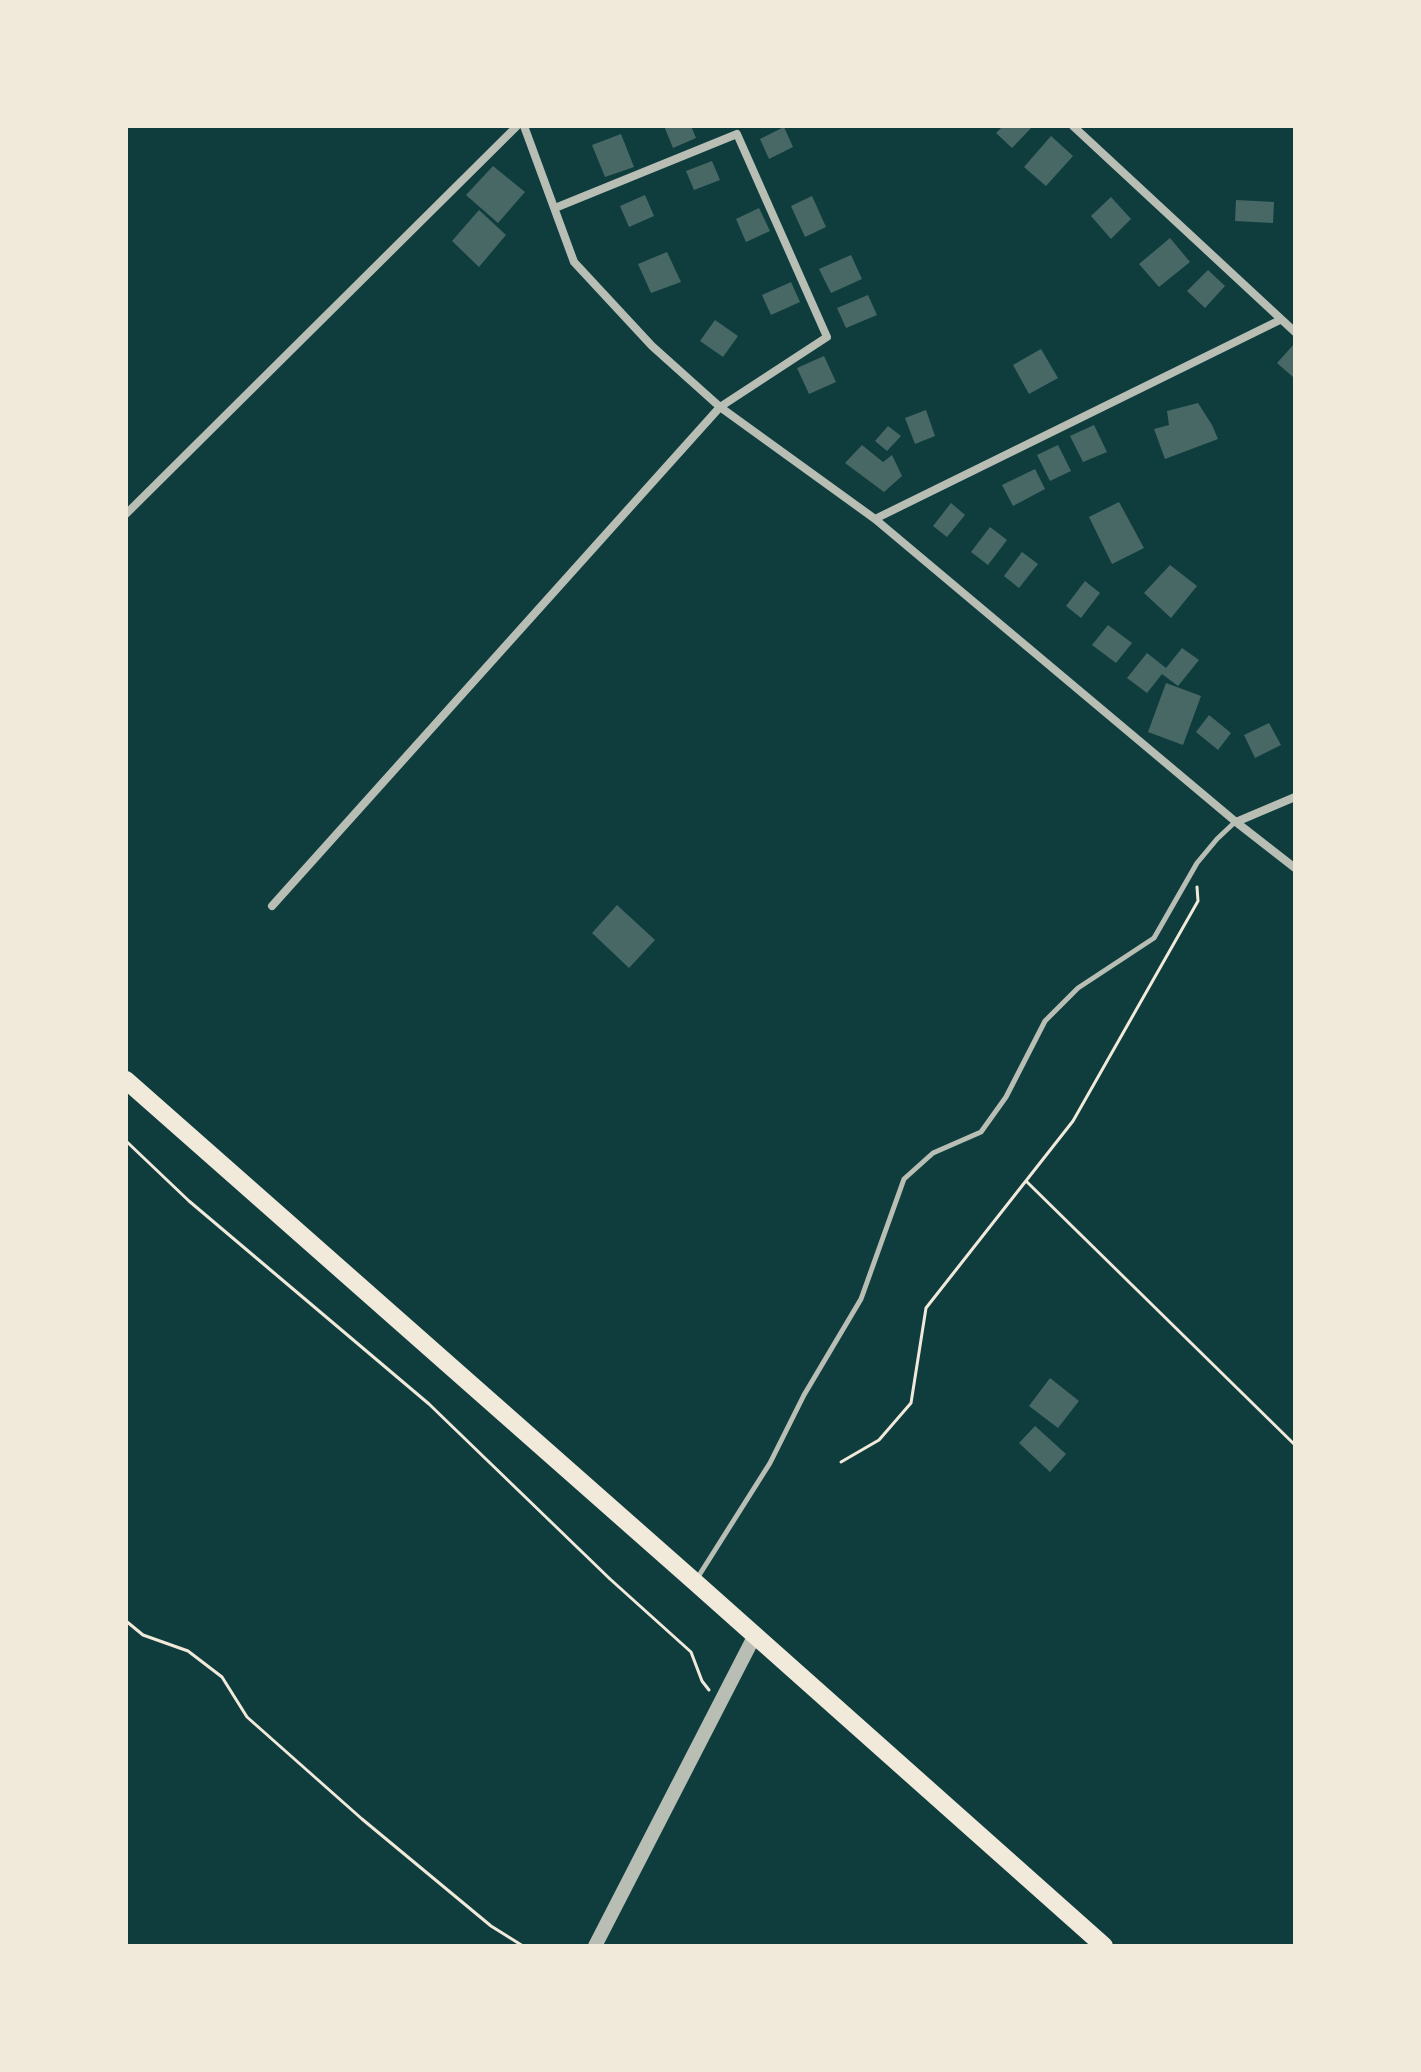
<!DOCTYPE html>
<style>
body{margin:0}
#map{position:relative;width:1421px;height:2072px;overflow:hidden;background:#0f3d3e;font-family:"Roboto Serif",serif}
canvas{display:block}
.frame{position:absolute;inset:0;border:128px solid #f1e9da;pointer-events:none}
</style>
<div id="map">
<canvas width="1421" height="2072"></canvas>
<div class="frame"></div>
</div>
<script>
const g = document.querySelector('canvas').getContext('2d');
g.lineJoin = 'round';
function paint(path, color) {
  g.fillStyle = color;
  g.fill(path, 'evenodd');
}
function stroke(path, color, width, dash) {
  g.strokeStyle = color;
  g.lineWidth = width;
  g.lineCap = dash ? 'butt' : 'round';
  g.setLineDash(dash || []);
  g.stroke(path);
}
paint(new Path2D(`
 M664,126H691L696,138L673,148Z
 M1003,126H1033L1012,148L996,133Z
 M784,127L793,147L769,159L760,139Z
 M621,134L634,167L605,177L592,145Z
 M1051,136L1073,156L1046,186L1024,167Z
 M712,161L720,180L694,190L686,171Z
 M493,166L525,192L498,223L466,195Z
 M645,195L654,216L629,227L620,206Z
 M812,196L826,227L805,237L791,206Z
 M1111,197L1131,219L1111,239L1091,216Z
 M1236,200L1274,202L1273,223L1235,221Z
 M759,208L770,231L746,242L736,219Z
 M479,210L506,235L479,267L452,241Z
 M1170,238L1190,262L1159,287L1139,264Z
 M667,252L681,282L651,293L638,264Z
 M851,255L862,279L831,293L819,269Z
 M1208,270L1225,286L1205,308L1187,291Z
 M791,282L800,302L771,315L762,295Z
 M868,295L877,315L846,328L837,308Z
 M715,320L738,336L723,357L700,341Z
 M1295,343V375L1293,377L1277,363Z
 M1041,349L1058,378L1029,394L1013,365Z
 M824,356L836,382L809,394L797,368Z
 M1198,403L1212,425L1218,439L1165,459L1154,429L1169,425L1167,411Z
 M926,410L935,436L915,444L905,418Z
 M1094,425L1107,452L1083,462L1070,436Z
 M888,426L901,436L887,451L875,441Z
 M862,445L883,462L892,455L902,476L884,492L845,463Z
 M1058,445L1071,471L1050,481L1037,455Z
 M1035,469L1045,489L1013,506L1002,485Z
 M1119,502L1144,548L1112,564L1089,517Z
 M951,503L965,515L947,537L933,526Z
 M990,527L1007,540L988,565L971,552Z
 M1022,552L1038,564L1019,588L1004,576Z
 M1170,565L1197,586L1171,618L1144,593Z
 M1085,581L1100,593L1081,618L1066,606Z
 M1108,625L1132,643L1116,663L1092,645Z
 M1182,648L1199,660L1178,686L1162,674L1147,693L1127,678L1147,653L1166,668Z
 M1166,683L1201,696L1183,745L1148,732Z
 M1209,715L1231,733L1218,750L1196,732Z
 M1269,723L1281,745L1255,758L1244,735Z
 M617,905L655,940L629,968L592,933Z
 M1050,1378L1079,1401L1058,1428L1029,1406Z
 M1035,1426L1066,1454L1050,1472L1019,1443Z`), '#486865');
stroke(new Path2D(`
 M126,1141L189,1201L429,1404L610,1579L691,1652L702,1681L709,1690
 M1026,1181L1295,1445
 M841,1462L879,1440L911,1403L926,1308L1073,1121L1198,901L1197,887
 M126,1621L143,1635L188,1651L222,1677L247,1717L362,1819L491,1926L523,1946`), '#f1e9da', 3);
stroke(new Path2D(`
 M698,1577L770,1463L804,1395L861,1299L904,1179L933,1153L981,1132L1006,1097L1045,1021L1078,988L1154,938L1197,863L1217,839L1235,822`), '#b8beb3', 5);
stroke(new Path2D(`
 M524,126L574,262L652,346L720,407L875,519L1236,822L1295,868
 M1073,126L1295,332
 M126,514L517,126
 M875,519L1280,320
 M1236,822L1295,797
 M272,906L720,407L827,337L737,134L555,208`), '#b8beb3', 8);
stroke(new Path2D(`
 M595,1946L755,1635`), '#b8beb3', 14);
stroke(new Path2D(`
 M126,1080L695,1582L1104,1946`), '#f1e9da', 18);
</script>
